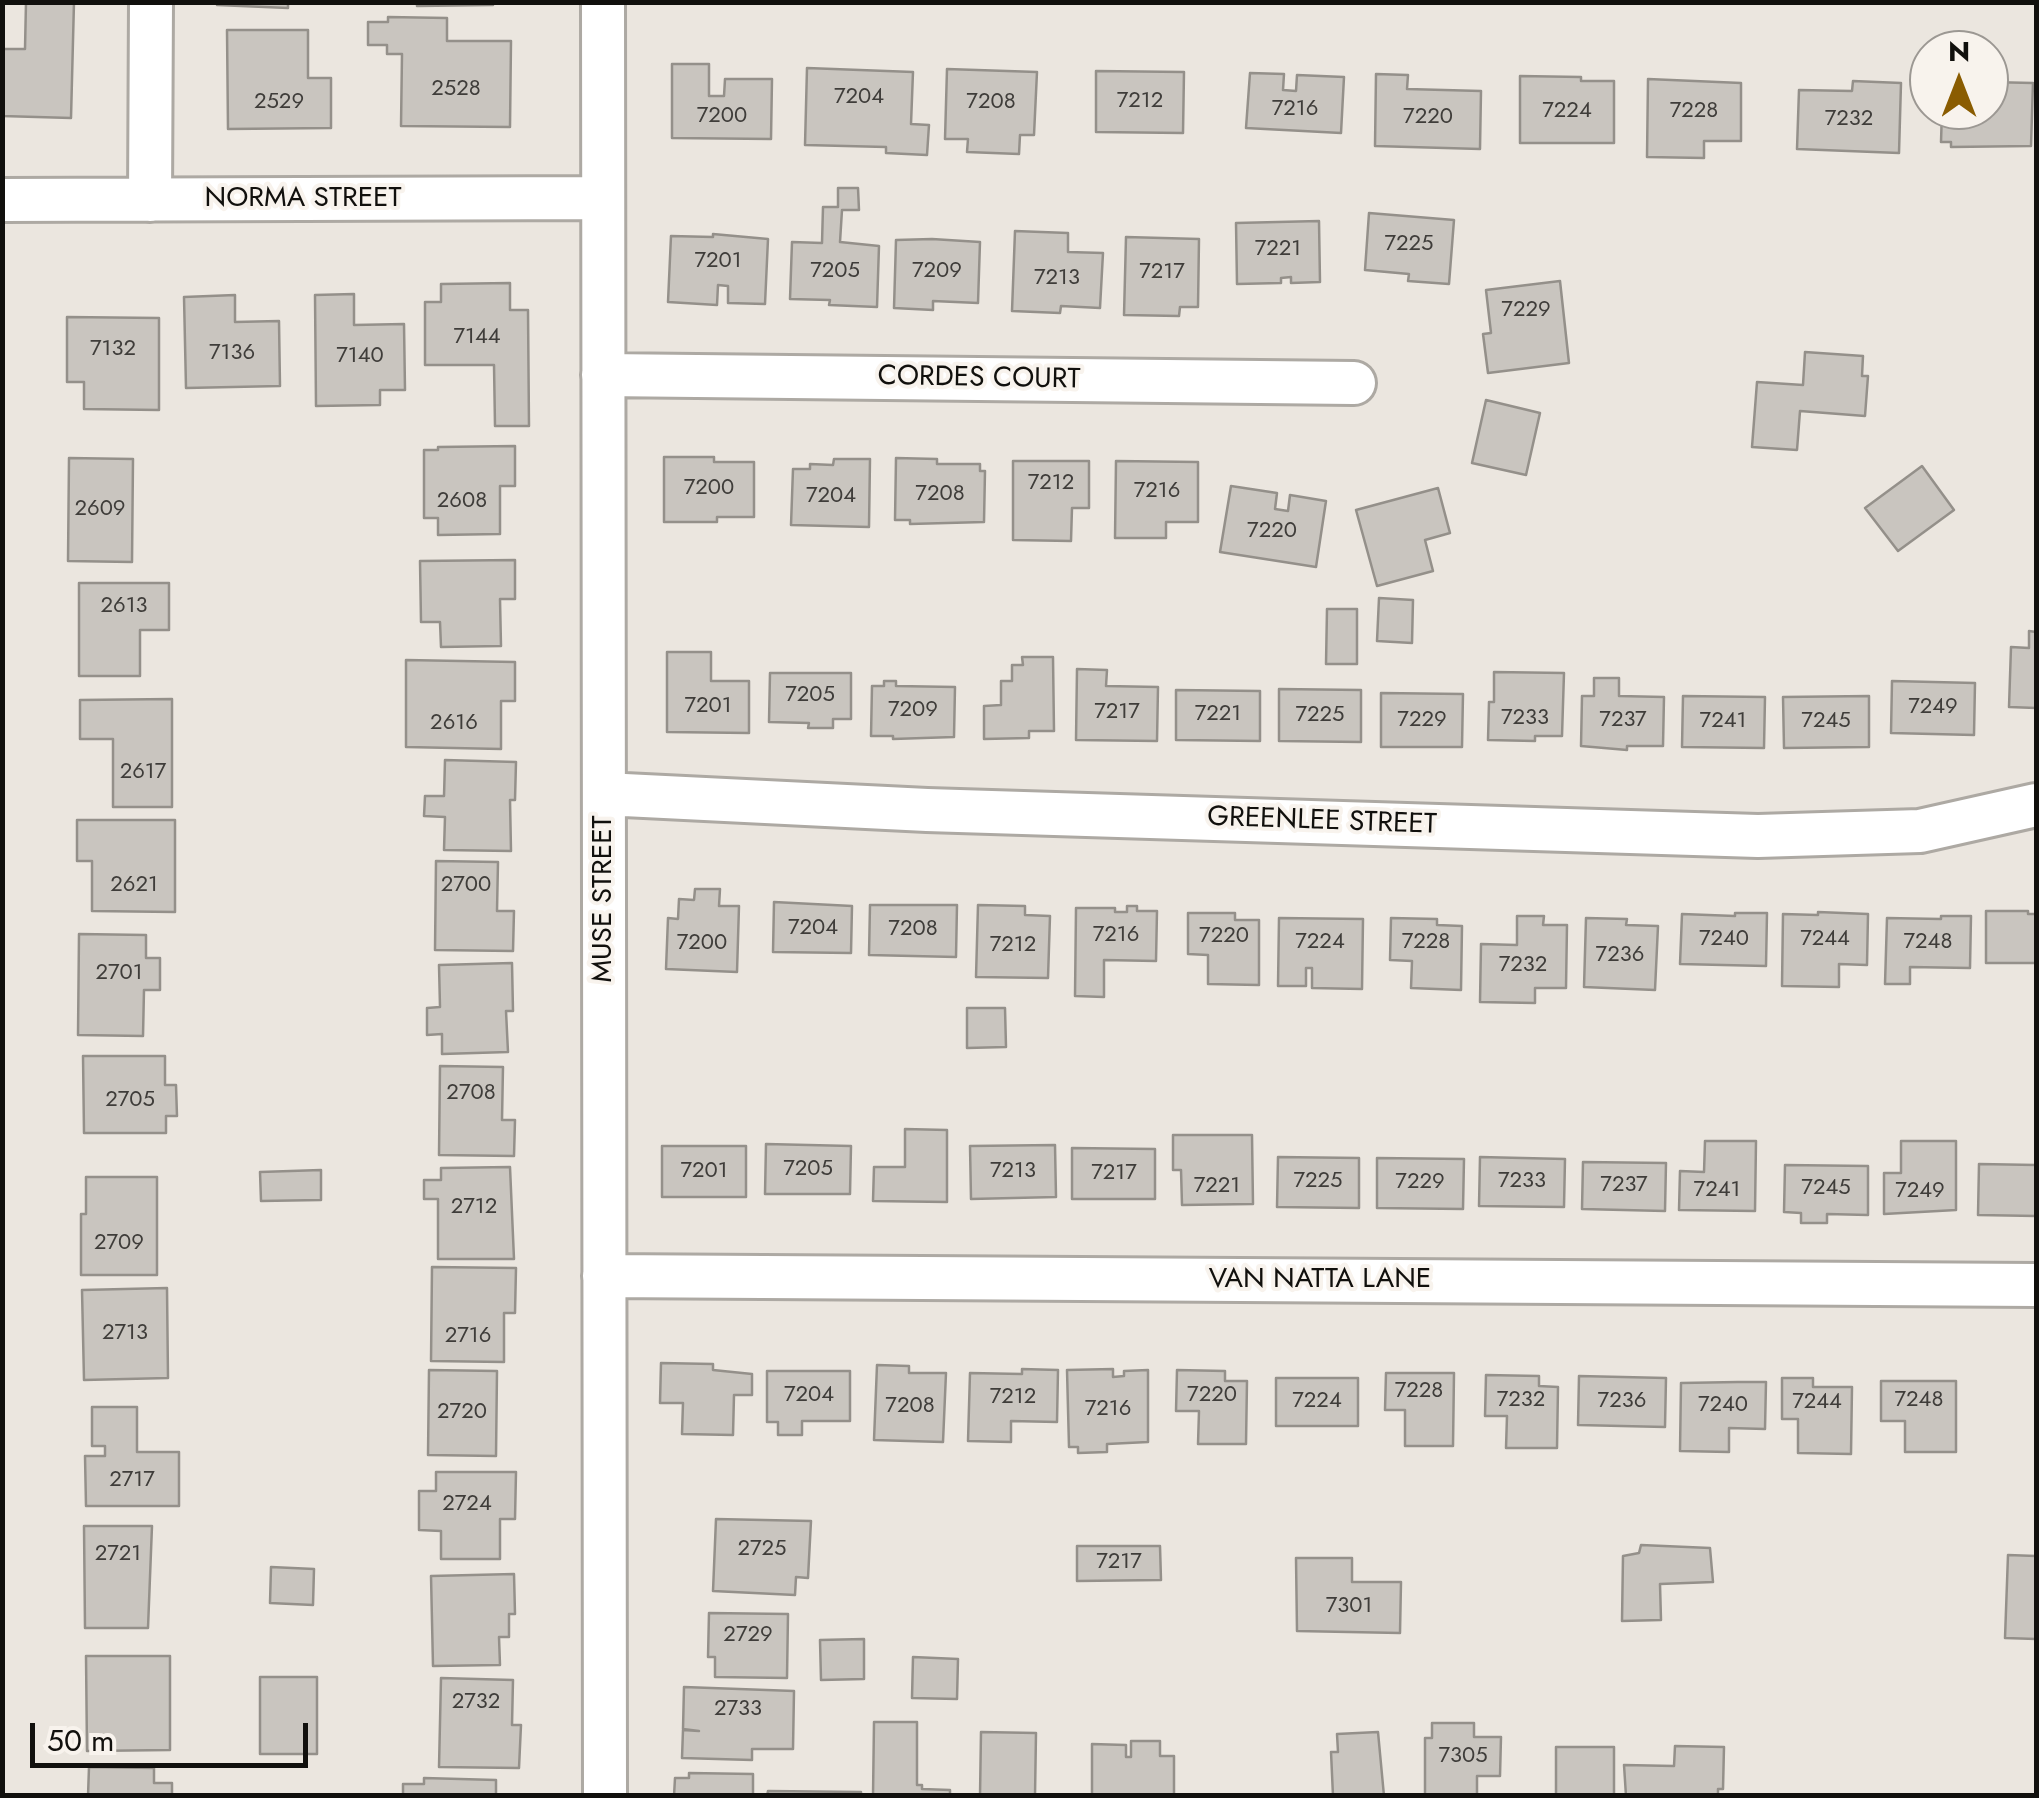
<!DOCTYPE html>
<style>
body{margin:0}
#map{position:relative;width:2039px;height:1798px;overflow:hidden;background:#ebe6df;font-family:Jost,sans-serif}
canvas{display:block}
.frame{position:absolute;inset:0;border:5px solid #11100d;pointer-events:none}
.north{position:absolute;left:1909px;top:30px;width:100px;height:100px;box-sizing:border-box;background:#f8f3ed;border:2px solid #9c9893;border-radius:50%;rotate:0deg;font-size:28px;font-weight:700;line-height:40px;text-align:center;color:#11100d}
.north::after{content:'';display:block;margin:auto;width:35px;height:45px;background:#8a5c01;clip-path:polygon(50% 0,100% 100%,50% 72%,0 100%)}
.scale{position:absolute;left:30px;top:1723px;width:278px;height:45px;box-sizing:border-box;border:5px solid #11100d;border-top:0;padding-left:12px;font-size:30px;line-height:35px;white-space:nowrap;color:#11100d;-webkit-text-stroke:8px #f8f3ed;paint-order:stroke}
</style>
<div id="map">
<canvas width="2039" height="1798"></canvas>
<div class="frame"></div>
<div class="north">N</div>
<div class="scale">50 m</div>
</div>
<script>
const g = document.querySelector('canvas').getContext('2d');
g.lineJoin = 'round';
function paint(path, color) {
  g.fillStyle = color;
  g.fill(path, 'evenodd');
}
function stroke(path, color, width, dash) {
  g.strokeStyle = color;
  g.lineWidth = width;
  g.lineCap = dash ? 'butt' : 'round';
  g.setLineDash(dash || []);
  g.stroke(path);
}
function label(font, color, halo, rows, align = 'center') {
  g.font = font + ' Jost,sans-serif';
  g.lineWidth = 8;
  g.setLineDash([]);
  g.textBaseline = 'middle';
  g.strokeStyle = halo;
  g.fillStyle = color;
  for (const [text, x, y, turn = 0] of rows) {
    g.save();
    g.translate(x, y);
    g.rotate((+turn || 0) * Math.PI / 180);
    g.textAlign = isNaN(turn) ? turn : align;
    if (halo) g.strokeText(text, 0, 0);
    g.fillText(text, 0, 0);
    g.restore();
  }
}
const building = new Path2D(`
 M26,2H74L71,118L2,116V49H25Z
 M217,2H288V8L217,5Z
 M417,2H493V5L417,6Z
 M388,17L447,18V41H511L510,127L401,126L402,54H387V45H368V22H388Z
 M227,30H308V78H331V128L228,129Z
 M672,64H709V96H724L725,79H772L771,139L672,138Z
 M807,68L913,72L911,124L929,125L927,155L886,153V147L805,145Z
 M947,69L1037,72L1034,135H1020L1019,154L967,152L968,139H945Z
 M1096,71L1184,72L1183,133L1096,132Z
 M1250,73L1284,74L1283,90L1296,91L1297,75L1344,77L1341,133L1246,128Z
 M1376,74L1408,75L1407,89L1481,91L1480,149L1375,146Z
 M1520,76L1581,77V81H1614V143H1520Z
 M1648,79L1741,83V141H1704V158L1647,157Z
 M1853,81L1901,83L1899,153L1797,149L1799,90L1852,91Z
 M1989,82L2033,83L2031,146L1951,147V142H1941L1942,110H1989Z
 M838,188H858L859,210H842L840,242L879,246L877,307L829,305L830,300L790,299L792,242L822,243L823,207H838Z
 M1369,213L1454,220L1449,284L1408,281L1409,274L1365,270Z
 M1319,221L1320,282L1291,283V277L1281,278V283L1237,284L1236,223Z
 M1015,231L1068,233V252L1103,253L1100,308L1061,306L1060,313L1012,311Z
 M713,234L768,239L765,304L728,303V286L718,285L717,305L668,302L671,236L713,237Z
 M1126,237L1199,239L1198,307H1180L1179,316L1124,315Z
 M932,239L980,242L978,303L933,301V310L894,308L896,240Z
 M1560,281L1569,363L1488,373L1483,334L1491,333L1486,290Z
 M510,283V310H528L529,426H495L494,365H425V302H441V284Z
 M354,294V325L404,324L405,390H380V405L316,406L315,295Z
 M235,295V322L279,321L280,386L186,388L184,297Z
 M67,317L159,318V410L84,409V382H67Z
 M1805,352L1863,356L1862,376H1868L1865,416L1800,411L1797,450L1752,447L1757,382L1803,385Z
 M1486,400L1540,413L1526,475L1472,463Z
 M515,446V486H500V534L438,535V518H424V450H438V447Z
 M664,457H714V462H754V517H717V522H664Z
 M69,458L133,459L132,562L68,561Z
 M896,458L937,459V464H980V471H985L984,522L910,524V520H895Z
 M834,459H870L869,527L791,525L793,469H810V464L833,465Z
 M1013,461H1089V508H1072L1071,541L1013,540Z
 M1116,461L1198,462V522H1166V538H1115Z
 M1922,466L1954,510L1898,551L1865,508Z
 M1231,486L1277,493L1275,509L1288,511L1290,495L1326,501L1316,567L1220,552Z
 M1438,488L1450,533L1425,540L1433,571L1377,586L1356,510Z
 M515,560V599H500L501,646L441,647L440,622H421L420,561Z
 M79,583H169V630H140V676H79Z
 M1379,598L1413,600L1412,643L1377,641Z
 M1327,609H1357V664H1326Z
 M2029,631L2036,632V708L2009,707L2011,647L2029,648Z
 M667,652H711V681H749V733L667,732Z
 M1022,657H1053L1054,731H1029V738L984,739V706L1001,705V681H1012V665H1023Z
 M406,660L515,662V701H501V749L406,747Z
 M1077,669L1107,670L1106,686L1158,687L1157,741L1076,740Z
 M1494,672L1564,673L1562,736H1535V741L1488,740L1489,702H1494Z
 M770,673H851V719H833V728H808L809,723L769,722Z
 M1594,678H1619V696L1664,697L1663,746H1627V750L1581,746L1582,696H1594Z
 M884,681H896V686L955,687L954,737L893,739V736H871L872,686H884Z
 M1892,681L1975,683L1974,735L1891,733Z
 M1279,689L1361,690V742L1279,741Z
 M1176,690L1260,691V741L1176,740Z
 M1381,693L1463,694L1462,747H1381Z
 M1683,696L1765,697L1764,748L1682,747Z
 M1869,696V747L1784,748L1783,697Z
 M172,699V807H113V739H80V700Z
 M445,760L516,762L515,800H510L511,851L444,850L445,817L424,816L425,796H444Z
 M77,820H175V912L92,911V861H77Z
 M436,861L498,862L497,911H514L513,951L435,950Z
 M695,889H720L719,906H739L737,972L666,969L668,918L678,919L679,899L694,900Z
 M774,902L852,906L851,953L773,952Z
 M870,905H957L956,957L869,955Z
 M978,905L1025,906V915L1050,916L1048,978L976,977Z
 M1127,906H1137V911H1157L1156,961L1104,960V997L1075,996L1076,908H1115V912H1127Z
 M1986,911H2028V914H2036V963H1986Z
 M1818,912L1868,914L1867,965L1839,964V987L1782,986L1783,914L1818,915Z
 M1188,913H1235V920H1259V985L1208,984V955L1188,954Z
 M1735,913H1767L1766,966L1680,964L1682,914L1735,916Z
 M1517,916H1544L1543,925H1567L1566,988H1535V1003L1480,1002L1481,944L1517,945Z
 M1941,916H1971L1970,968L1910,967V984H1885L1887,918L1941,919Z
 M1279,918L1363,919L1362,989L1312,988V968H1306V986H1278Z
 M1391,918L1437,919V925L1462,926L1461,990L1411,988L1412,961L1390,960Z
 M1586,918L1627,919L1626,925L1658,926L1655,990L1584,987Z
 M79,934L146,935V958H160V990H144L143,1036L78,1035Z
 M512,963L513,1011H506L508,1052L442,1054V1034L427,1035V1008L440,1007L439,965Z
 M967,1008H1005L1006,1047L967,1048Z
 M83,1056H165V1085H176L177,1116H166V1133H84Z
 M440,1066L503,1067L502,1120H515L514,1156L439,1155Z
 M905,1129L947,1130V1202L873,1201L874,1167H905Z
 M1173,1135H1252L1253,1204L1182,1205L1181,1170H1173Z
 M1705,1141H1756L1755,1211L1679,1210L1680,1171L1704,1172Z
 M1901,1141H1956V1210L1884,1214V1173H1901Z
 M766,1144L851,1146L850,1194H765Z
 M1055,1145L1056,1197L971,1199L970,1146Z
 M662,1146H746V1197H662Z
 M1072,1148L1155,1149V1199H1072Z
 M1278,1157L1359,1158V1208L1277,1207Z
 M1480,1157L1565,1159L1564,1207L1479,1206Z
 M1377,1158L1464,1159L1463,1209L1377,1208Z
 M1583,1162L1666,1163L1665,1211L1582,1209Z
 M1979,1164L2036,1165V1216L1978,1215Z
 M1785,1165L1868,1166V1215L1827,1214V1223H1801V1213L1784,1212Z
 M510,1167L514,1259H438V1199H424V1180H441V1168Z
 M321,1170V1200L261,1201L260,1172Z
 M86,1177H157V1275H81V1214H86Z
 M432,1267L516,1268L515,1313H504V1362L431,1361Z
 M167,1288L168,1378L84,1380L82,1290Z
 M661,1363L713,1364V1370L752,1374V1395H734L733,1435L682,1434L683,1403H660Z
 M877,1365L909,1366V1373H946L943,1442L874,1440Z
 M1022,1369L1058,1370L1057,1422L1011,1421V1442L968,1441L970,1373L1022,1374Z
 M1113,1369V1377L1124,1376V1371L1148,1370V1442L1107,1444V1452L1078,1453V1447H1069L1067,1370Z
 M429,1370L497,1371L496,1456L428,1455Z
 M1177,1370L1225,1371V1381H1247L1246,1444H1198L1199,1411H1176Z
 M767,1371H850V1421H802V1435H778V1422H767Z
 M1386,1373H1454L1453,1446H1405V1410H1385Z
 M1486,1375L1539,1376V1386L1558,1387L1557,1448H1506L1507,1416H1485Z
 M1579,1376L1666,1378L1665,1427L1578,1425Z
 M1276,1378H1358V1426H1276Z
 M1782,1378H1813V1387H1852L1851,1454L1798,1453V1419H1782Z
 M1881,1381H1956V1452H1905V1421H1881Z
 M1738,1382H1766L1765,1429L1729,1428V1452L1680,1451L1681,1383Z
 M92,1407H137V1452H179V1506H86L85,1456H105V1446H92Z
 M436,1472H516L515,1519H500V1559H441V1531L419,1530V1491H436Z
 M716,1519L811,1521L808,1578L796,1577L795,1595L713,1591Z
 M84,1526H152L148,1628H85Z
 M1641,1545L1710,1548L1713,1582L1660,1584L1661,1620L1622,1621L1623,1556L1639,1553Z
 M1077,1546H1160L1161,1580L1077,1581Z
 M2008,1555L2036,1556V1639L2005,1638Z
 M1296,1558H1352V1582H1401L1400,1633L1297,1631Z
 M271,1567L314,1569L313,1605L270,1603Z
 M514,1574L515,1614H509V1637H499L500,1665L433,1666L431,1576Z
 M709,1613L788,1614L787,1678L715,1677V1657H708Z
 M864,1639V1679L821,1680L820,1640Z
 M86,1656H170V1750L87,1751Z
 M913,1657L958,1659L957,1699L912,1698Z
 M260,1677H317V1754H260Z
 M441,1678L513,1680L512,1725H521L519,1768L439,1767Z
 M684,1687L794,1691L793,1749H752V1760L682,1758L683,1730L699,1731L683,1729Z
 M874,1722H917V1785H922V1789L950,1790V1796H873Z
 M1432,1723H1474V1737H1501L1500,1776H1477V1796H1425V1738H1432Z
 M981,1732L1036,1733L1035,1796H980Z
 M1378,1732L1384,1796H1333L1331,1752H1338L1337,1734Z
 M1131,1741H1160V1756H1174V1796H1092V1744L1126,1745V1757H1131Z
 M1675,1746L1724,1747L1723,1789H1718V1796H1626L1624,1765L1674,1766Z
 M1556,1747H1614V1796H1556Z
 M89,1767L154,1768V1783H172V1796H88Z
 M689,1773L753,1774V1796H674L675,1778H689Z
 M424,1778L496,1780V1796H403V1784H424Z
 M768,1791L861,1792V1796H767Z`);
paint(building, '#c9c5bf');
stroke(building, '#94908a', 2.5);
const minor = new Path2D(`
 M603,2L605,1796
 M2,200L603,198
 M150,200L151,2
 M603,375L1354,383
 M604,794L927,810L1758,836L1920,831L2036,805
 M604,1276L2036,1285`);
stroke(minor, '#ada9a3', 48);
stroke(minor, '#fff', 42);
label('22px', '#3f3d3a', null, [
 ["2528",456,90],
 ["7204",859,98],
 ["7212",1140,102],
 ["2529",279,103],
 ["7208",991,103],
 ["7216",1295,110],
 ["7224",1567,112],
 ["7228",1694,112],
 ["7200",722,117],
 ["7220",1428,118],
 ["7232",1849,120],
 ["7225",1409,245],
 ["7221",1278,250],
 ["7201",718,262],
 ["7205",835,272],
 ["7209",937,272],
 ["7217",1162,273],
 ["7213",1057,279],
 ["7229",1526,311],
 ["7144",477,338],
 ["7132",113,350],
 ["7136",232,354],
 ["7140",360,357],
 ["7212",1051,484],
 ["7200",709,489],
 ["7216",1157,492],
 ["7208",940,495],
 ["7204",831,497],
 ["2608",462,502],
 ["2609",100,510],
 ["7220",1272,532],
 ["2613",124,607],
 ["7205",810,696],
 ["7201",708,707],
 ["7249",1933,708],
 ["7209",913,711],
 ["7217",1117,713],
 ["7221",1218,715],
 ["7225",1320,716],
 ["7233",1525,719],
 ["7229",1422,721],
 ["7237",1623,721],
 ["7241",1723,722],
 ["7245",1826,722],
 ["2616",454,724],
 ["2617",143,773],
 ["2621",134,886],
 ["2700",466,886],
 ["7204",813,929],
 ["7208",913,930],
 ["7216",1116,936],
 ["7220",1224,937],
 ["7240",1724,940],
 ["7244",1825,940],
 ["7224",1320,943],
 ["7228",1426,943],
 ["7248",1928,943],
 ["7200",702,944],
 ["7212",1013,946],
 ["7236",1620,956],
 ["7232",1523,966],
 ["2701",119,974],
 ["2708",471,1094],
 ["2705",130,1101],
 ["7205",808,1170],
 ["7201",704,1172],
 ["7213",1013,1172],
 ["7217",1114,1174],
 ["7225",1318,1182],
 ["7233",1522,1182],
 ["7229",1420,1183],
 ["7237",1624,1186],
 ["7221",1217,1187],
 ["7245",1826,1189],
 ["7241",1717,1191],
 ["7249",1920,1192],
 ["2712",474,1208],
 ["2709",119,1244],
 ["2713",125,1334],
 ["2716",468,1337],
 ["7228",1419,1392],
 ["7204",809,1396],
 ["7220",1212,1396],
 ["7212",1013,1398],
 ["7232",1521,1401],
 ["7248",1919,1401],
 ["7224",1317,1402],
 ["7236",1622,1402],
 ["7244",1817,1403],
 ["7240",1723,1406],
 ["7208",910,1407],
 ["7216",1108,1410],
 ["2720",462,1413],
 ["2717",132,1481],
 ["2724",467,1505],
 ["2725",762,1550],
 ["2721",118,1555],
 ["7217",1119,1563],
 ["7301",1349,1607],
 ["2729",748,1636],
 ["2732",476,1703],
 ["2733",738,1710],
 ["7305",1463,1757]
]);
label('28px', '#11100d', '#f8f3ed', [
 ["NORMA STREET",303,199],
 ["CORDES COURT",979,379,1],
 ["GREENLEE STREET",1322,822,2],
 ["MUSE STREET",604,899,-90],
 ["VAN NATTA LANE",1320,1280]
]);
</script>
